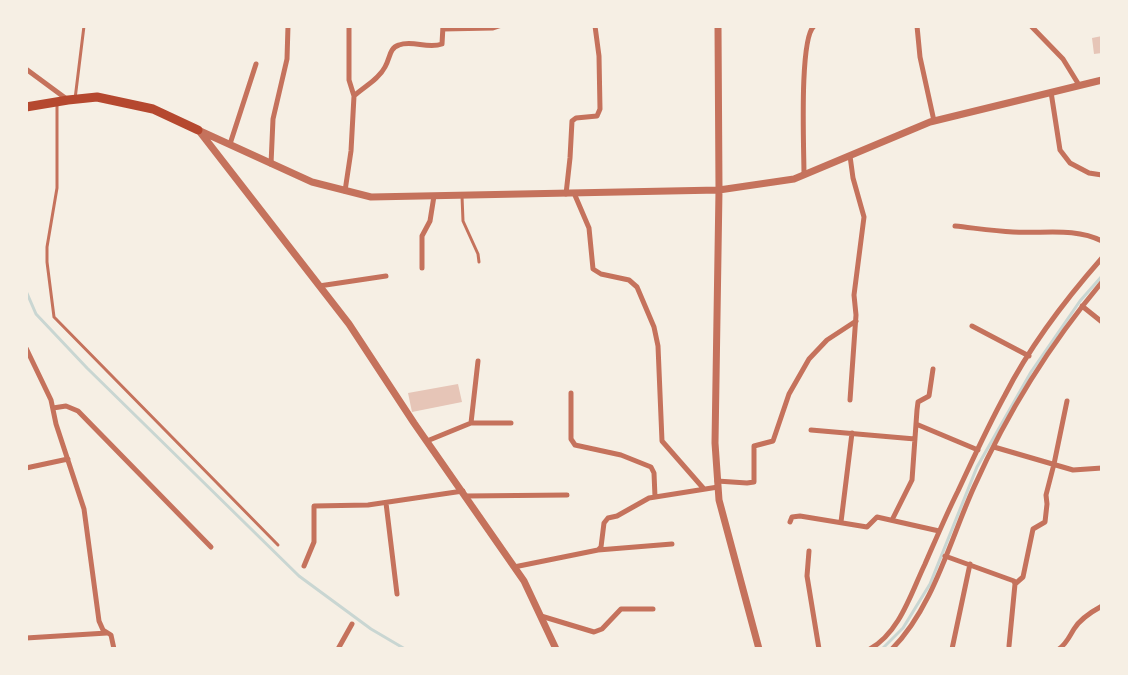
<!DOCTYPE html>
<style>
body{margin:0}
#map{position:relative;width:1128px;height:675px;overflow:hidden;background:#f6efe4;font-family:Figtree,sans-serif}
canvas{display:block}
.frame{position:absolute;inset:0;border:28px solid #f6efe4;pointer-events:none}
</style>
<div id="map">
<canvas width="1128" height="675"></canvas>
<div class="frame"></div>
</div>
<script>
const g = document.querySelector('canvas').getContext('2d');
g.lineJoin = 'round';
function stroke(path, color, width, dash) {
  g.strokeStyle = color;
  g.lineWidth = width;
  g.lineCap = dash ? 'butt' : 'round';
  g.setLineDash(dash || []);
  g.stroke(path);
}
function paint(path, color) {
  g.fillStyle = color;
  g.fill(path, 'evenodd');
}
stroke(new Path2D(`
 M26,291L36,314L87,368L299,576L371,629L405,649
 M882,649L903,628L930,584L977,467L1031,372L1080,301L1102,276`), '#c9d6d2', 3);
paint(new Path2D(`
 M1102,36V53L1094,54L1092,38Z
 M458,384L462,402L412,412L408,393Z`), '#e6c5b7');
stroke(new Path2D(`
 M75,99L84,26
 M57,104V188L47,247V262L54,317L278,545
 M462,196L463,221L478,254L479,262`), '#c5725c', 3);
stroke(new Path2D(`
 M917,26L920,57L934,121
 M1031,26L1063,59L1079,85
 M443,29L493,28L499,26
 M26,69L68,100
 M1051,92L1060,150L1070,163L1089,173L1102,175
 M354,96C364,87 379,79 385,67C390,59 389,48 399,45C412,40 428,49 442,44L443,26
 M230,144L256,64
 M271,164L273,119L287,59L288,26
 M804,175C804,150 799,39 814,26
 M345,191L351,151L354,96L349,80V26
 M574,193L589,228L593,269L601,274L629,280L637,287L654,327L658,346L662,441L704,489
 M566,194L570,158L572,121L576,118L597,116L600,109L599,56L595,26
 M955,226C974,228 994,231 1013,232C1043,234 1074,227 1102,241
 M422,268V236L430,221L434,196
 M319,286L386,276
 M1082,306L1102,322
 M972,326L1029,356
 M26,348L51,400L56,424L84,509L99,621L103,630L111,635L114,649
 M571,393V439L575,445L621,455L651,467L654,473L655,497
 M850,400L856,315L854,295L864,217L853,178L850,156
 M53,408L66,406L78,411L211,547
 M471,423L478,361
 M916,424L978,450
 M811,430L915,439
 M427,441L471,423H511
 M994,447L1073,470L1102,468
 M26,468L68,459
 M717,481L747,483L754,482V446L773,441L789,394L809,359L827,340L856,321
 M466,496L567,495
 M386,503L397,594
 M892,520L912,480L917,410L918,402L929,396L933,369
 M790,522L792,517L800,516L867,527L877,517L939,531
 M841,522L852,433
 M598,550L672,544
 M809,551L807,576L819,649
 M945,556L1014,581L1015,584L1009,646
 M304,566L314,542V506L368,505L463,491
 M514,567L598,550L601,547L604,523L608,518L617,516L649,498L718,487
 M1015,584L1023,577L1033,529L1045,522L1047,504L1046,495L1054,464L1067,401
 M541,616L594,632L602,629L621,609H653
 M26,638L107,633
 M338,649L352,624
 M870,649C900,632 911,593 925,564C936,539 946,515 958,491C973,459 988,426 1005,395C1030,346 1065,300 1102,258
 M892,649C933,608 950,540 974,487C1007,413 1050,344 1102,282
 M952,649L970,564
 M1059,649C1067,643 1069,637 1074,629C1080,619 1091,612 1102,606`), '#c5725c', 5);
stroke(new Path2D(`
 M718,26L719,190L715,443L719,500L759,649
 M198,130L312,182L371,197L719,190L794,179L930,122L1102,80
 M200,132L349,324L414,423L524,581L556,649`), '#c5725c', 7);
stroke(new Path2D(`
 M26,107L68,100L97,97L153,109L198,130`), '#b5482f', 9);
</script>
